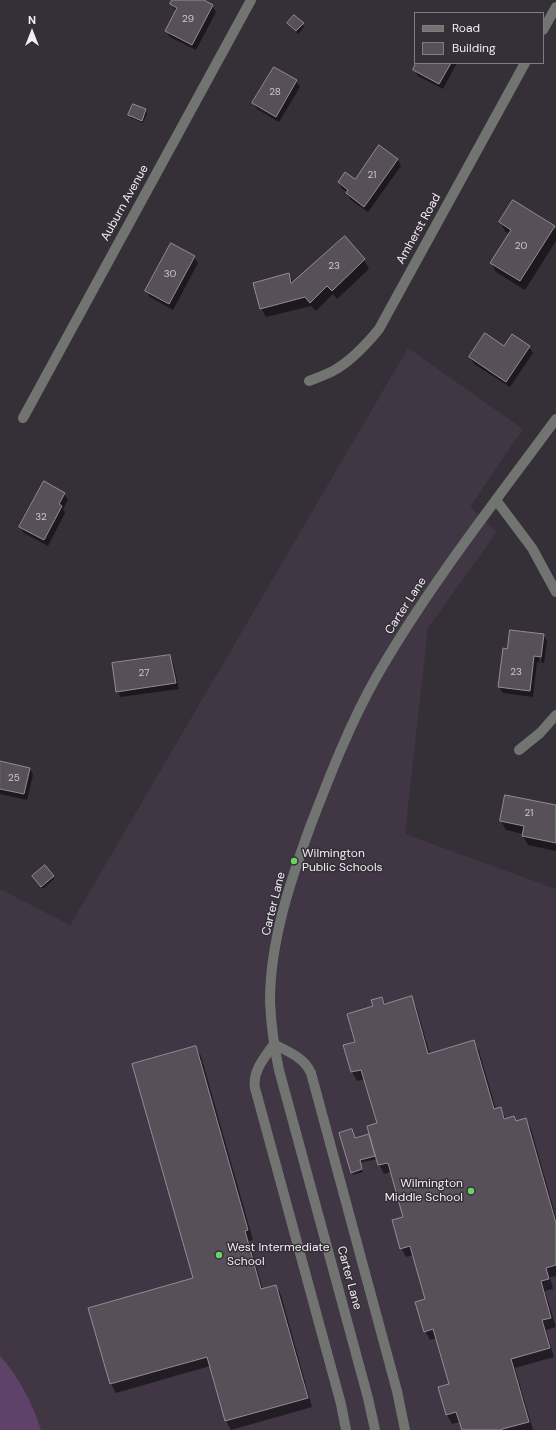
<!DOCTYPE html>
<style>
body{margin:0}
#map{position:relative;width:556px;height:1430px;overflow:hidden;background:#352f38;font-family:"DM Sans",sans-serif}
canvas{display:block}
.legend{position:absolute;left:414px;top:12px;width:130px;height:52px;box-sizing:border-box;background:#352f38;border:1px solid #817b83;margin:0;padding:5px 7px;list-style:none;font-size:12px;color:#f2eef3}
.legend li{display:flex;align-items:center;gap:8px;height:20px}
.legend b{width:20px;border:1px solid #817b83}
.north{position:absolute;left:12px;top:12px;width:40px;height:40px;-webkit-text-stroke:3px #352f38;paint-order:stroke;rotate:0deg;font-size:11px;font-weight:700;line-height:16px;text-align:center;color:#f2eef3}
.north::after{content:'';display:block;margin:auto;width:14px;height:18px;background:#f2eef3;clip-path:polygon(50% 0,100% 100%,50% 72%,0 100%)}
</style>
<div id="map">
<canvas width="556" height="1430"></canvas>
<ul class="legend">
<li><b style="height:5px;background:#717470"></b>Road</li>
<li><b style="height:11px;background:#575059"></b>Building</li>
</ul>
<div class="north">N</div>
</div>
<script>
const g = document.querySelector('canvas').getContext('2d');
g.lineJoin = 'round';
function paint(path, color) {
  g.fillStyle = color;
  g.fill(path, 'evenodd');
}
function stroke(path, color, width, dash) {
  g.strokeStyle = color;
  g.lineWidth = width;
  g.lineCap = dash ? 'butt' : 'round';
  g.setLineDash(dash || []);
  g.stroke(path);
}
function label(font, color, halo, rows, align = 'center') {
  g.font = font + ' "DM Sans",sans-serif';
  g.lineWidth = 3;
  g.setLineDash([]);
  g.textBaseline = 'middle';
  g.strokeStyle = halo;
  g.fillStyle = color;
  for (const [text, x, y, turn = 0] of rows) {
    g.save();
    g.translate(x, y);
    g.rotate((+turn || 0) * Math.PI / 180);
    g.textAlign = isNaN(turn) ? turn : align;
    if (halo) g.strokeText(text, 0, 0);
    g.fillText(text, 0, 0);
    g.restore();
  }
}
paint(new Path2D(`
 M408,348L523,429L470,507L497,532L428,628L405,834L556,889V1430H0V889L70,925Z`), '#403644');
paint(new Path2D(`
 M0,1356C19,1377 32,1402 41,1430H0Z`), '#5e4267');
paint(new Path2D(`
 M173,0H201L212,6L216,12L196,50L170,37L166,31L176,11L171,4Z
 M288,23L303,24L304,27L298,34Z
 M418,63H457L443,89L418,76L414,70Z
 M274,68L296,81L300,87L279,122L257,109L253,103Z
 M134,105L146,110L147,113L143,123L131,118L130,115Z
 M380,147L398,160L401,166L368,212L351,200L347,194L348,192L342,189L339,182L356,180Z
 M500,222L554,227L556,230V241L525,290L496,272L491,263L509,234L505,231Z
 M194,257L198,263L173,310L150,297L146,291Z
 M364,260L369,269L337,299L333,294L316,311L311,306L266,317L261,308L288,274L293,282Z
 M505,347H529L533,353L510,387L474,364L470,357Z
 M64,493L68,500L63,509L65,513L48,546L24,533L20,527Z
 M543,635L547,641L544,663L537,662L533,697L503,693L499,686L508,650ZM542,639H544L541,662H539Z
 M170,656L173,662L179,689L121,697L117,691Z
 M0,762L30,769L33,775L27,800L0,794Z
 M556,806V851L528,845L523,836V834L506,830L501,821Z
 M53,876L54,879L43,889L35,879Z
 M411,997L416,1006L430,1054L474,1042L479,1051L496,1109L500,1108L506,1119L516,1122L526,1120L531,1129L556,1217V1276L550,1277L553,1289L545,1291L556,1327L546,1330L554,1357L515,1368L533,1430H463L460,1422L452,1424L447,1415L439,1388L450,1384L437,1338L430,1340L425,1331L426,1300L414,1255L406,1257L401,1248L404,1217L391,1172L384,1174L377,1159L360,1163L363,1172L353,1175L352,1172L355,1139L370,1135L378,1124L365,1079L357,1081L352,1072L344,1046L356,1043L374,1007L382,998L386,1004Z
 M196,1047L201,1056L253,1240L249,1241L263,1290L276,1286L281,1295L312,1407L231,1430L226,1421L210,1366L116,1393L111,1384L194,1279Z`), '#0007');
const building = new Path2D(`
 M172,0H204L213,5L192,45L165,31L177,8L170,4Z
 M294,15L304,23L296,31L287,23Z
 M416,63H451L439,84L413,70Z
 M274,67L297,80L276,117L252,103Z
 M133,104L146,109L142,121L128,115Z
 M379,145L398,159L364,207L346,193L348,190L338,182L345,172L355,179Z
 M513,200L555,226L520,281L490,263L511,230L499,222Z
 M345,236L365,259L332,291L327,286L310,303L305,297L260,309L253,283L289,273L291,283Z
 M171,243L195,256L169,304L145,291Z
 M485,333L504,346L512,334L530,346L506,382L469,357Z
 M44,481L65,493L59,504L62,506L44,540L19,527Z
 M510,630L544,634L541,657L534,656L530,691L498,687L503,648L507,649Z
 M170,655L176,683L116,692L112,663Z
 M0,761L30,768L24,794L0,789Z
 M505,795L556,805V843L522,836L524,826L500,821Z
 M45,865L54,876L41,887L32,876Z
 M412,996L428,1054L474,1040L494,1109L501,1107L504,1119L514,1116L516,1121L526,1118L556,1223V1265L546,1268L549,1279L541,1281L551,1318L542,1320L550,1348L511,1359L529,1422L502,1429V1430H462L456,1412L446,1415L438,1387L449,1384L433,1329L424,1332L415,1302L425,1299L410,1246L400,1249L392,1220L403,1217L388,1163L378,1165L369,1134L367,1126L377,1123L361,1070L351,1072L343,1045L355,1042L347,1014L373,1006L371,1000L382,997L384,1004Z
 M196,1046L248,1230L245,1231L261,1289L276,1285L308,1398L225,1421L207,1357L110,1384L88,1308L193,1278L132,1064Z
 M352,1129L355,1138L369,1134L375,1156L360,1160L362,1169L351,1173L339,1133Z`);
paint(building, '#575059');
stroke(building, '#938c96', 1);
stroke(new Path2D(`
 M496,500L532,548L556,592
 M519,750L540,733L556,715
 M346,1430L341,1404L255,1088C252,1071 265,1057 274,1044C288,1052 304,1057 311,1073L397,1391L405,1430`), '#717470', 10);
stroke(new Path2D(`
 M543,30L556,7
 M309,381C317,378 325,375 333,371C351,361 366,345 379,329L525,63
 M23,418L251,0
 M375,1430L368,1398L279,1070C274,1047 271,1024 270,1001C270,942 290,882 310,827C330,775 350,723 378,674C430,584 495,502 556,419`), '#717470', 10);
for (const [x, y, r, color] of [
 [294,861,4,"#67d465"],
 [471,1191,4,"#67d465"],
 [219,1255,4,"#67d465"]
]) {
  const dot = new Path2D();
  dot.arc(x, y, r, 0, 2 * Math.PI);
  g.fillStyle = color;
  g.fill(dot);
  stroke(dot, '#352f38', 1.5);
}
label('10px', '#cbc6cc', null, [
 ["29",188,19],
 ["28",275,92],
 ["21",372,175],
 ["20",521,246],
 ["23",334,266],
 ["30",170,274],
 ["32",41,517],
 ["23",516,672],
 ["27",144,673],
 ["25",14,778],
 ["21",529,813]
]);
label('12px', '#f2eef3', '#352f38', [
 ["Auburn Avenue",125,203,-61],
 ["Amherst Road",419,229,-61],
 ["Carter Lane",406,606,-57],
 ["Carter Lane",274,904,-76],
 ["Carter Lane",349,1278,75]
]);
label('12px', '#f2eef3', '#352f38', [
 ["Wilmington",302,854],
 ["Public Schools",302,868],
 ["Wilmington",463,1184,"right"],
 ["Middle School",463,1198,"right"],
 ["West Intermediate",227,1248],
 ["School",227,1262]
], 'left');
</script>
